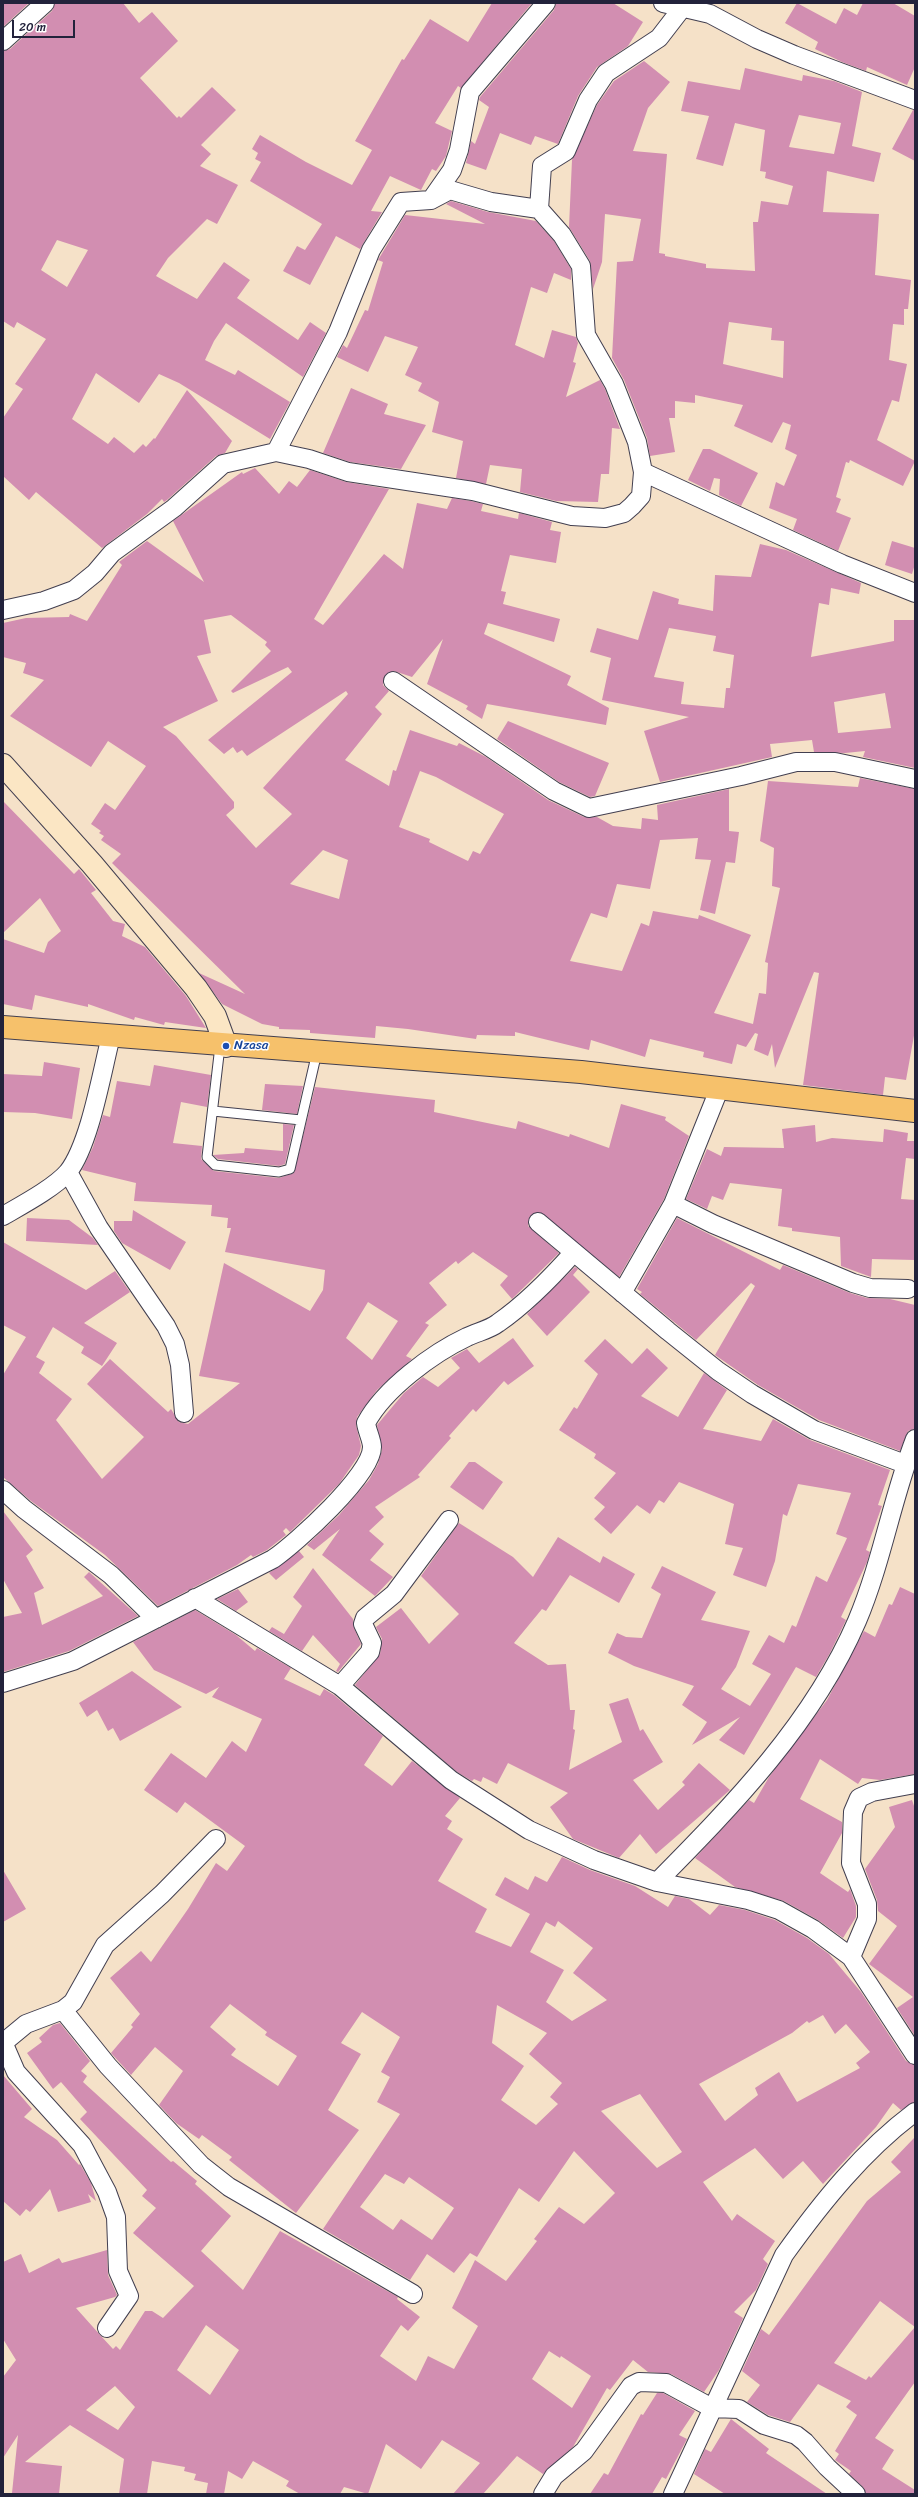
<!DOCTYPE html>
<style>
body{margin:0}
#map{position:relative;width:918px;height:2497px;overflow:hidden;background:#f5e1c8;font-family:Sriracha,sans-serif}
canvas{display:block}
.frame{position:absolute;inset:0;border:4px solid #22223b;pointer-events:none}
.scale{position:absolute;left:12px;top:20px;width:63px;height:18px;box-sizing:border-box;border:2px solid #22223b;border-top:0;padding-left:5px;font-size:12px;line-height:14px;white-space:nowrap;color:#22223b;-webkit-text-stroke:3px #fff;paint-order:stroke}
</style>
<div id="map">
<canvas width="918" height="2497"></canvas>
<div class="frame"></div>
<div class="scale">20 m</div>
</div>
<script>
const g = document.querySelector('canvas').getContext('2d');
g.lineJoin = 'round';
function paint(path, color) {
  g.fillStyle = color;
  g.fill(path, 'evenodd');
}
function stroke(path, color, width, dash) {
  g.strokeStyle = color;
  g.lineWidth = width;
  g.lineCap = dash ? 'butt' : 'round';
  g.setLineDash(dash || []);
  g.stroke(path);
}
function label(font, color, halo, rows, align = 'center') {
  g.font = font + ' Sriracha,sans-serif';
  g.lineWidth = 3;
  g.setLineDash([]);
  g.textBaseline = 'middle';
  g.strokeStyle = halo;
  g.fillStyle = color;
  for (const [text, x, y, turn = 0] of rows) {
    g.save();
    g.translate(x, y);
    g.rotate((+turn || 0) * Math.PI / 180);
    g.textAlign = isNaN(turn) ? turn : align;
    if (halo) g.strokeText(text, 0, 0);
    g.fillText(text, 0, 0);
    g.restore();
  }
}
paint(new Path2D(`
 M3,3H29L3,27Z
 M55,3H123L139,23L152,12L178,41L140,78L177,118L179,116L181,118L212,87L236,110L201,145L211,154L200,166L238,185L217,224L207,219L168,258L156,276L197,299L224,262L250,280L237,298L298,340L310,322L326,333L303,377L226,323L214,341L205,360L235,375L238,370L290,402L270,439L179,383L159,374L139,403L96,373L72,419L108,444L114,437L134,453L143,444L146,447L154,438L155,439L187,390L232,441L225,453L216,456L167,500L164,502L162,499L147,514L102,548L36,492L29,500L3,476V418L23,389L15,384L46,339L17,322L14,328L3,321V51L10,49L52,11ZM57,240L88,250L67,287L41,270Z
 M492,3H532L461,88L458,86L435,123L452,131L446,156L436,171L432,169L421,190L390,176L371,211L382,212L360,249L336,236L310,285L283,271L297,246L305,250L322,224L250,181L261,162L255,159L258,153L252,149L260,135L306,162L352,185L372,150L355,141L402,59L404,60L430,19L468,42Z
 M556,3H613L643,22L628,46L597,67L578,96L558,144L535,136L531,145L500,133L486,170L466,163L471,141L475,144L489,107L479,100L480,97L554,10Z
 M797,3L836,24L844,8L857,15L863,3H893L915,16V67L907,85L867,67L866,71L842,62L815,49L818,42L785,23Z
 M644,61L670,82L648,108L633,151L667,154L659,253L665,254V256L706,264V268L755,271L753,222H758L761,201L788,205L793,186L765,178L766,172L760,171L765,130L735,123L723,166L696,159L709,116L681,111L688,81L740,90L745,68L802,81L803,75L834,81L862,92L852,146L881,153L874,182L827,171L823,212L879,214L875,275L911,280L908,309H904V325L893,324L889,360L907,364L899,402L892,400L877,440L915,461L903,486L850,460L849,463L846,462L836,497L841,499L836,512L851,518L838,551L793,530L797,519L769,508L776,482L784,486L797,455L785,449L791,425L783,422L772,443L734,426L743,405L695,395V403L675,401V418H669L675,452L650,456L647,438L624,380L612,358L617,262L633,261L641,219L605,214L602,262L593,289L590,261L569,227L572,160L597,105L614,81ZM799,115L841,123L834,154L789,147ZM729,322L772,328L771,340L784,341L783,378L723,364Z
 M913,110H915V161L892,149Z
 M451,201L488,212L536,221L554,241L571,269V280L554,273L547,293L531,287L515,345L544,358L552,330L576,337L578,343L573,362L576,363L566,397L600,380L605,389L620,429L612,428L609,474H601L598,502L556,501L520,492L522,469L490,465L486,484L456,478L463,441L432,432L439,402L418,391L422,383L405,375L418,347L385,336L368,372L337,357L343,345L347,348L365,310L368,311L383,262L378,260L405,215L485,224L446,204Z
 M351,388L388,404L384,414L426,425L401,469L350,462L323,453Z
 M703,449H710L758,473L741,506L719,495L720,479L714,478L710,491L688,480Z
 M255,468L279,494L289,481L297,487L310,470L346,482L389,489L314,619L323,625L384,554L403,569L417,503L447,509L452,498L471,501L483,504L481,511L518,519L519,513L552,522L550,530L561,532L556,563L510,555L501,591L506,592L503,604L560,619L554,642L488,623L484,634L571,676L567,685L609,708L606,725L487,704L482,719L466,709L468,706L427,684L443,639L412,677L394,671L385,675L383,685L389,691L375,707L382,714L345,760L389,786L393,770L396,771L410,730L457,746L459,743L486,757L548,800L584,817H597L613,826L641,829L642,818L658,820L657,805L729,789V831L739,832L735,863L726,862L715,914L700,910L711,860L695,859L698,838L660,840L650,889L617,884L607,918L591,913L570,961L622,971L641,923L649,926L653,911L698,919L699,915L751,935L714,1013L753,1024L759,993L766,994L768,963L765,962L780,888L772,886L774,848L760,841L768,781L858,787L860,778L915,789V1030L906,1080L885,1077L883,1095L803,1085L819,973L814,972L775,1068L772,1044L768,1056L754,1050L758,1034L755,1033L746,1047L737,1044L732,1064L703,1057L704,1052L650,1039L645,1057L591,1040L589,1050L515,1032V1036L477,1035L476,1039L408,1029L376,1026L375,1038L310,1033V1030L279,1029V1027L262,1024L222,1004L199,973L245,994L112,863L121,854L101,840L104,836L99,833L101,831L91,824L105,803L115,810L146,766L108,741L91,767L10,716L44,680L23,673L26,663L3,657V623L26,618L69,617L70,614L87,621L122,565L119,562L147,541L204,582L173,521L242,472L243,474ZM231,615L267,642L265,645L271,651L231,691L233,693L288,667L292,672L208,740L224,754L233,747L237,753L242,750L247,756L346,691L348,694L263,788L292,814L256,848L226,815L234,808V802L176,736L163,727L218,701L197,656L211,653L204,620ZM420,771L436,777L504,814L480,854L473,851L468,861L429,842L430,839L399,827ZM323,850L348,860L339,899L290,884Z
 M892,541L915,548V564L912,574L885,565Z
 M760,544L786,550L861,583L859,594L831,588L829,605L819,603L811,657L894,641V620H915V768L863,757L865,751L845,753L814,752L812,740L770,744L772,757L660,782L644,731L689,717L602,700L611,658L590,652L597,628L638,640L653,591L679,599L678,604L713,611L715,575L751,577ZM669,628L716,636L713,651L734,655L730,688H726L724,708L681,704L684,682L654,677ZM885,693L891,728L838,733L834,702Z
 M508,721L609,763L595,796L590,797L559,782L497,739Z
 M3,801L74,874L79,869L96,890L91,893L113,921L125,924L122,936L145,947L186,996L206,1028L165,1022L164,1025L135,1017L134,1020L88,1004V1007L35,995L32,1010L3,1004V939L44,953L48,942L61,931L40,898L3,933Z
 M44,1062L80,1068L72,1119L35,1113L3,1112V1074L42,1076Z
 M154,1065L211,1075L207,1107L181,1102L173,1143L202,1146L201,1159L214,1171L279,1178L294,1173L315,1087L435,1100L434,1112L516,1129L518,1121L569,1137L570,1134L609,1148L621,1104L666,1117L665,1120L689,1136L664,1199L619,1277L539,1212L530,1216L528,1226L559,1253L512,1299L500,1285L508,1276L473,1252L458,1264L456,1261L429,1283L447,1305L425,1323L429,1325L406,1356L412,1359L377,1390L357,1417L356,1425L361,1446L359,1455L339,1484L290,1532L286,1528L283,1531L286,1535L267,1550L253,1557L251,1555L237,1565L158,1606L105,1555L31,1501L3,1477V1375L26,1337L3,1325V1242L86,1290L115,1271L130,1292L84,1323L117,1343L102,1366L81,1353L84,1347L53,1327L36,1357L45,1362L39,1373L72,1399L56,1420L102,1479L144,1437L87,1384L110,1359L168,1412L171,1409L179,1422L188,1424L240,1383L199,1376L224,1263L310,1311L323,1290L325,1270L225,1252L231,1228H227L228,1218L211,1216L212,1205L134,1201L136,1183L82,1170L93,1147L103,1115L110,1117L117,1081L150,1086ZM368,1302L398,1321L372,1360L346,1338Z
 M265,1084L303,1086L297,1114L262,1110Z
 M283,1124L294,1125L285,1164L279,1166L218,1159L213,1155L244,1153L245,1148L283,1151Z
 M815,1125L816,1142L832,1138L883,1142L884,1129L908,1133L907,1141H915V1159L906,1158L901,1199L915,1200V1260L872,1259L871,1277L841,1266L840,1237L792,1231V1228L778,1226L782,1189L730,1183L723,1200L712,1196L707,1209L686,1199L707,1149L721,1156L724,1147L784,1148L782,1129Z
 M133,1210L186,1242L170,1270L122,1243L114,1231V1221H132Z
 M27,1218L69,1220L93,1238L98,1245L26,1241Z
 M677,1218L780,1270L783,1265L850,1293L867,1298L890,1299L915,1305V1429L908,1431L900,1451L819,1420L758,1385L715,1355L755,1286L751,1283L696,1340L640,1294L642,1292L637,1289Z
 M575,1267L578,1269L573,1275L590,1292L547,1336L527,1314Z
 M513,1338L534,1366L508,1385L504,1381L476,1412L473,1409L449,1436L451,1438L418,1475L420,1477L375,1507L384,1517L369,1531L384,1544L370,1560L393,1577L375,1596L322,1555L340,1529L314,1550L307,1545L339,1515L369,1480L378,1464L382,1450L377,1425L404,1393L423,1377L438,1387L460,1368L451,1358L467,1349L479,1363Z
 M605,1339L632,1364L647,1348L668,1368L641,1396L678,1417L704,1373L727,1390L703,1429L761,1441L773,1419L810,1440L890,1470L878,1505L882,1506L866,1550L870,1552L867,1562L841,1617L846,1620L830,1653L816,1677L796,1667L744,1755L719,1740L740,1717L692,1745L707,1722L682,1705L694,1686L634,1666L608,1653L617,1633L626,1637L642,1638L661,1594L651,1588L662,1566L716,1592L701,1620L750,1631L736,1667L721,1689L750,1706L771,1674L752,1664L769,1635L784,1643L792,1625L796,1627L816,1576L827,1582L847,1538L836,1534L851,1493L798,1484L787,1516L783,1514L775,1561L766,1587L733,1575L743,1548L725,1544L734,1504L679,1482L664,1503L659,1500L650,1514L637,1505L611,1534L594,1519L605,1507L594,1498L616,1473L594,1458L596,1454L559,1430L574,1407L577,1409L598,1374L584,1361Z
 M469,1462H475L503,1482L483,1510L450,1487Z
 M3,1511L33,1550L26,1556L44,1588L34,1593L42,1625L103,1596L84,1577L89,1572L138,1616L69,1651L3,1672V1617L22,1613L3,1579Z
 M459,1523L513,1557L533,1577L558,1537L600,1563L603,1556L635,1574L619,1603L570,1575L546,1611L542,1609L514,1643L548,1665L566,1664L570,1710H575L573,1729L575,1730L569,1770L622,1742L609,1704L628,1698L640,1731L643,1729L663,1762L633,1780L658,1810L685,1785L682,1782L699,1763L730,1790L656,1854L640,1834L619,1858L573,1839L550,1807L568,1793L508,1763L497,1784L483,1777L481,1782L474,1779L472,1781L457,1772L355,1685L380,1654L382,1639L376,1627L401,1608L429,1644L459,1614L421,1576Z
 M299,1551L304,1557L276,1580L269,1573Z
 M313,1568L353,1619L354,1628L361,1644L338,1672L336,1671L340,1664L313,1635L302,1651L269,1631L272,1627L284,1634L302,1606L293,1597Z
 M900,1587L915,1594V1774L880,1780L862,1778L858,1784L820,1759L800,1799L842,1822V1833L820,1873L848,1892L850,1889L856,1906V1917L843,1938L818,1920L784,1901L735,1887L695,1858L749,1800L754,1803L769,1777L827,1700L864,1631L875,1637L889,1604L892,1605Z
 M238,1589L248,1602L236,1611L217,1599Z
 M195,1610L236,1635L255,1651L257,1648L291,1668L284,1679L320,1696L324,1689L334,1695L383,1736L364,1765L392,1786L412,1761L460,1798L445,1816L452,1821L447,1829L463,1839L438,1881L487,1909L475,1932L511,1947L530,1914L495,1895L505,1877L528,1890L535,1876L547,1882L562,1857L590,1870L635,1886L668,1907L675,1896L689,1899L710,1915L719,1905L745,1910L775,1920L807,1938L829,1954L861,1992L906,2061L915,2065V2102L901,2110L893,2103L876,2127L823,2184L803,2161L783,2179L755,2148L703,2182L732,2221L737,2214L775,2241L763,2259L768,2264L756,2290L734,2312L743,2318L719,2370L704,2392L671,2374L648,2372L633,2360L610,2390L607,2388L573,2447L543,2474L517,2456L483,2494H453L480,2463L442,2440L421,2469L386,2444L368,2494L344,2487L340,2494H300L286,2486L289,2481L253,2461L242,2479L228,2471L224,2494H206L208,2483L194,2480L196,2474L184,2471L185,2467L152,2461L147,2494H119L124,2459L70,2425L25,2462L62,2466L59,2494L12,2493L18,2435L3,2458V2377L16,2360L3,2339V2262L21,2254L29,2273L59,2258L62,2263L107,2250L108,2275L117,2295L115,2297L76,2308L101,2336L113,2349L116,2346L120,2350L145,2311H152L163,2318L194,2286L133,2233L156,2208L142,2196L147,2190L80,2119L87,2112L61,2082L53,2089L27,2053L42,2042L39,2038L53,2025L60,2023L90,2061L81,2071L87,2076L83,2082L171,2162L173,2161L197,2181L195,2184L231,2216L201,2251L243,2290L280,2231L398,2297L397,2299L420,2317L408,2331L401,2325L380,2356L416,2381L428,2356L454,2369L478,2326L452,2308L475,2260L506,2281L537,2241L534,2239L559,2207L584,2224L615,2193L574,2151L539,2202L519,2188L477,2257L470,2253L454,2273L427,2254L410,2280L323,2229L400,2114L377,2102L390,2077L381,2072L400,2037L362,2012L341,2043L361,2054L328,2110L359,2130L296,2213L229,2160L232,2157L202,2135L199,2139L176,2123L159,2105L183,2071L155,2047L131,2075L111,2053L133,2027L131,2025L140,2014L110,1978L141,1951L151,1962L188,1909L216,1863L227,1871L245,1846L185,1802L177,1813L144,1790L171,1753L206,1778L232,1741L246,1752L262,1719L212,1697L219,1687L206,1694L154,1670L133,1642ZM558,1921L593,1948L573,1973L607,2000L572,2021L546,2002L564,1970L530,1952L546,1922L555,1927ZM230,2004L267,2032L265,2035L297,2056L278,2086L231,2055L236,2049L210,2027ZM497,2005L547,2033L529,2054L562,2083L550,2097L558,2104L536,2125L501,2100L524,2066L492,2043ZM823,2015L835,2034L846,2024L870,2052L856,2063L860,2068L797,2102L779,2072L755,2088L758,2095L725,2121L699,2084L792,2033L807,2021L809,2023ZM640,2094L682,2152L657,2168L601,2111ZM385,2174L404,2184L409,2177L454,2208L432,2240L401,2219L393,2230L360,2207ZM206,2325L239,2350L210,2395L177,2370ZM549,2351L560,2358L561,2356L591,2376L572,2408L532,2379ZM115,2386L135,2407L118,2430L86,2410Z
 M132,1671L182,1707L120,1741L113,1728L108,1731L97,1710L87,1717L79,1703Z
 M912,1800L915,1809V2036L897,2008L913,1997L869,1964L897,1926L878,1911L877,1900L865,1869L895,1827L889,1807Z
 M3,1870L26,1909L3,1922Z
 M3,2075L32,2109L24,2117L57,2140L79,2165L80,2164L91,2183L96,2201L88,2194L91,2202L58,2212L50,2189L30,2212L26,2209L20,2216L3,2201Z
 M915,2137V2382L875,2438L894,2450L882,2469L915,2490V2494H866L863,2487L849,2474L851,2471L835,2460L839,2454L835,2451L857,2415L846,2407L851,2401L818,2384L790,2422L768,2415L747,2402L760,2385L742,2371L761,2329L769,2335L867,2201L901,2172L891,2162ZM880,2301L915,2327L871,2378L869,2376L866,2380L834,2363Z
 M657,2393H663L695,2411L679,2435L687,2439L666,2479L662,2477L652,2494H590L604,2473L608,2475L641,2414L643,2415Z
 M731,2419L769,2449L766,2453L827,2494H725L694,2474L705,2449L711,2452Z`), '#d28eb1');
const lane = new Path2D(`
 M220,1046L207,1157L215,1165L279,1172L290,1169L317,1052
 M213,1111L301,1120`);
const street = new Path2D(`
 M663,3L710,14L757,39L794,55L915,100
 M3,41L45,3
 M431,200L450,190L491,202L539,209
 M276,452L309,459L348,472L473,491L572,516L605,518L624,513L632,506L641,496L643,472L637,442L614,384L586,335L581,266L562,235L539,209L542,166L566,151L588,100L606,73L659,38L686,3
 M643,472L842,564L915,593
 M3,610L44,601L74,590L95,573L112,553L174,508L223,464L276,452L338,332L371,250L401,202L431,200L452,170L459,150L470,92L546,3
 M393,681L554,791L589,808L741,776L796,762H835L915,779
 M68,1172L99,1228L166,1326L175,1344L180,1365L184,1413
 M673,1204L713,1224L853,1283L870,1288L908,1289
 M3,1216C22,1205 54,1188 68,1172C90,1144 102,1071 111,1036
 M538,1222L668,1331L718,1371L752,1394L814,1430L905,1464
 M622,1293L673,1204L720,1087
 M3,1490L24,1509L111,1575L156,1619
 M195,1598L340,1686L451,1780L529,1830L594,1860L657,1882L748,1900L779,1910L813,1929L851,1957L915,2055
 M3,1683L73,1661L273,1559C296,1543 372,1475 372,1447C372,1440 367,1431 366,1423C384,1389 433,1353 467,1337C477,1332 489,1330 498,1323C527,1303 551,1278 574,1252
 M340,1686L370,1652L372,1643L363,1624L365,1618L394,1594L449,1520
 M657,1882C733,1805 813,1723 857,1621C882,1562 892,1498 915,1439
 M851,1957L867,1919V1904L851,1863L853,1812L859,1798L872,1792L915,1784
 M63,2010L108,2066L201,2165L229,2187L413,2294
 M3,2042L16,2072L82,2145L107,2192L116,2217L118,2271L129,2296L107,2328
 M3,2043L26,2024L63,2010L73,2002L105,1945L162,1894L216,1839
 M543,2494L554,2476L584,2451L631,2386L639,2382L666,2383L712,2408L739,2409L764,2425L796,2435L805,2442L827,2467L856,2494
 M673,2494L784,2255C822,2202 863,2151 915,2112`);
const secondary = new Path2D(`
 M3,765L92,864L196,988L215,1016L226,1046`);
const primary = new Path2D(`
 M3,1027L581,1072L915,1111`);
stroke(lane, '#423f50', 11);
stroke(street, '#423f50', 20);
stroke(secondary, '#423f50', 24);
stroke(primary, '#423f50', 24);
stroke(lane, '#fff', 9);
stroke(street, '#fff', 18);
stroke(secondary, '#fbe6c4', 22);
stroke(primary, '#f6c16b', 22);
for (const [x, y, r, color] of [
 [226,1046,4,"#1a4fb4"]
]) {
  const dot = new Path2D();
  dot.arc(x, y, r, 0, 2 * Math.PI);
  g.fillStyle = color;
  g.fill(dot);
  stroke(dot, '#fff', 1.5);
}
label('13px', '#164399', '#fff', [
 ["Nzasa",234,1046]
], 'left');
</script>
